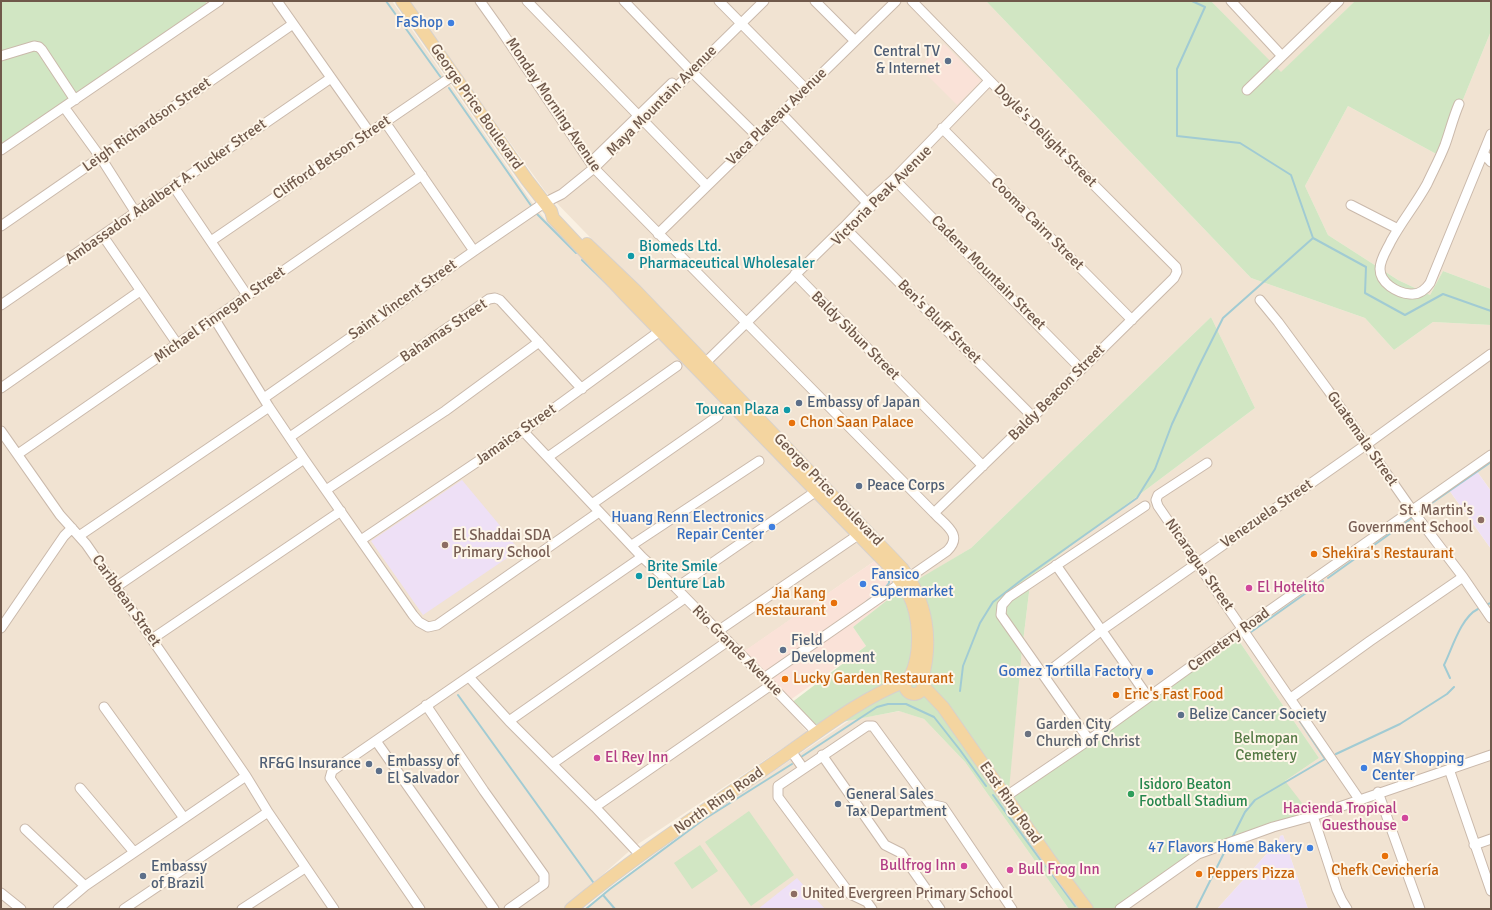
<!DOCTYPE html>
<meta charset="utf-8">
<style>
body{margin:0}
#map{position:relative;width:1492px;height:910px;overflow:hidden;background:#faf1e3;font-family:Signika,sans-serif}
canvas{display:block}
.frame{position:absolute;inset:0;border:2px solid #70594b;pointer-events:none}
</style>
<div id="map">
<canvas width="1492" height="910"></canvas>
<div class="frame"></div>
</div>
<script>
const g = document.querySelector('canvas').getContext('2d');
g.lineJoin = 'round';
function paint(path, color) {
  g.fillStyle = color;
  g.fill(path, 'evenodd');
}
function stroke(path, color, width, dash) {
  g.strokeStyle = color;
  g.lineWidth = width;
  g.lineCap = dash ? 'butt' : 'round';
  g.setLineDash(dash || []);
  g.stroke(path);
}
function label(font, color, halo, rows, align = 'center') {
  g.font = font + ' Signika,sans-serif';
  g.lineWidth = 4;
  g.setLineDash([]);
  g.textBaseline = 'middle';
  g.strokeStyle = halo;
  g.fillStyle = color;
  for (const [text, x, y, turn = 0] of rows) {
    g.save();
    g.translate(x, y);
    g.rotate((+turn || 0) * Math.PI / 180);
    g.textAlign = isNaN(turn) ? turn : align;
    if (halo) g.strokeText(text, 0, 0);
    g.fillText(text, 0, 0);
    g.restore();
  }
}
paint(new Path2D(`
 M205,1H392L531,201L544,218L876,560L741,654L807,732L635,846L564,909H1V149L207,4Z
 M409,1H986L1251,278L1365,318L1394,350L1433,322L1491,325V491L1476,470L1449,490L1491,549V909H1308L1283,835L1280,836L1279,840L1217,909H1120L1285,781L1319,758L1239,641L1008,794L1022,650L1031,576L1255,408L1211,317L971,548L920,579L906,562L545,191L459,72Z
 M1211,1H1355L1281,73Z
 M1491,31V289L1443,271L1430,295L1398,280L1328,235L1305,186L1348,106L1440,156Z
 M900,711L924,719L965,762L1069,909H584L656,853L743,792L850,720Z`), '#f1e3d2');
paint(new Path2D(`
 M944,44L981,81L957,105L919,67Z
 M876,560L900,590L853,627L866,646L786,703L740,654Z`), '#fae2d8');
paint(new Path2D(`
 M1476,470L1491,491V549L1449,490Z
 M462,480L497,522L519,550L423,615L371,541Z
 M1283,835L1308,909H1217L1279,840L1280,836Z
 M797,878L825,909H758Z`), '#eee0f6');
paint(new Path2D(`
 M1,1H205L207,4L1,149Z
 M986,1H1211L1281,72L1355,1H1491V31L1440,156L1348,106L1305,186L1328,235L1398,280L1430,295L1443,271L1491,289V325L1433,322L1394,350L1365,318L1251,278Z
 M1211,317L1255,408L1031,576L1022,650L1009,790L1243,630L1247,635L1239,641L1319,758L1285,781L1309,812L1198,851L1120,909H1069L965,762L924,719L899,711L816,727L791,703L866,646L853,627L900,590L971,548Z
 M749,811L794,875L751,906L705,842Z
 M700,845L718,871L692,889L674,863Z`), '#d1e6c3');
stroke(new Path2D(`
 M386,1L442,79
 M1192,1L1205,7L1177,69V136L1240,143L1291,175L1313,238L1366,267L1365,293L1405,315L1443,294L1491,311
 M449,88L532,207
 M536,213L576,253
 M582,260L609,286
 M1419,512L1491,462
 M1328,578L1412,518
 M867,601L885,588L889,583V576L882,567
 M1488,604L1491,603
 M1251,632L1323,581
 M1450,678L1444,665C1452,649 1461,617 1478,609
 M960,691L963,666L980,623L993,602L1024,578L1137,498L1155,469L1172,424L1199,366L1223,318L1313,238
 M458,695L593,882
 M1336,754L1400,724L1447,694L1454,687
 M801,757L877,707L888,704H906L934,717L960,750L986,786
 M993,795L1042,862
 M1233,836L1245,812L1255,800L1325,759L1291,708
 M1046,866L1075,906
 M603,895L615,909
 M586,909L610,889L703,820L792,764
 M1196,909L1226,849`), '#a1cbd3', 2);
const minor = new Path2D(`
 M277,1L370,133
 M480,1L500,29L594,168L934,513C945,525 964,535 947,551L764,678
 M527,1L706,185
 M624,1L692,72L757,136
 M719,1L806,89
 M815,1L855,41
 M912,1L994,85L1176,267L1177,272L1174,278L1033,417L934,513
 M1231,1L1282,56
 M1,56L34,46L39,47L42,50L75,100
 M1247,90L1339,1
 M1459,104C1453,118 1450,131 1445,145C1440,158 1433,171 1427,184C1416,204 1402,221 1391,241C1387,250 1380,259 1380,269C1380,283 1397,293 1410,294C1419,295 1426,289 1430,283L1491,134
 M64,107L101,158L136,213
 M782,114L871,207
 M385,122L474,251
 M942,128L1132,320
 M1,150L219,1
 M1483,153L1491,162
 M591,162L672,83
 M894,179L1081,369
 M174,187L247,295
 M1351,205L1398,229
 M1,226L293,24
 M844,227L1033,417
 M658,234L896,1
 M103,236L178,345
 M211,241L454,75
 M795,274L983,466
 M1260,300L1278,322L1328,390L1412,510L1463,577L1491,618
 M1,305L331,78
 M214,318L269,407L304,459L413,615L419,622L428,627L437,625L599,512
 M701,367L844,227L867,203L894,179L989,81
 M1,388L140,291
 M264,398L474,251L544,203L562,194L594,168L764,1
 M1,431L60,515L86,544L116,587L246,776L268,812L334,909
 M523,431L642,557L676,588L764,678L817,733
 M290,437L489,299L495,298L500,300L582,389
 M18,454L422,175
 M548,457L677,366
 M1207,463L1158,495L1156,500L1158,506L1359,799
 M326,490L445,411L539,342
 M592,504L718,416
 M79,536L269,407
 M361,540L523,431L664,328
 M632,545L759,461
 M1056,565L1148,697
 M116,587L304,459
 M676,588L815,492
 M1,628L64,536L72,528
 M718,631L858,535
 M152,639L341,511
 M1044,675L1102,630L1367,444L1491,354
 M469,677L509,721L595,807L641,856
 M1291,698L1370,641L1463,577
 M426,705L484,791L544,875V884L509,909
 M104,707L184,818
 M509,721L685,598
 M1089,740L1001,615L1002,605L1009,597L1145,506
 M376,741L494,909
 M791,751L803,768
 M822,755L885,845L901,853L940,909
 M552,764L728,641
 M1449,769L1491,891
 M80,788L134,852
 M1378,792L1420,909
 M1005,797L1089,740L1243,629L1491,455
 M595,807L771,685
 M1313,816L1337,890L1342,901L1347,909
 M25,829L85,886
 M1474,845L1491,839
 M1,893L21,909
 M58,909L85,886L246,776
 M124,909L268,812
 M242,909L305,868
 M420,909L330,778L332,771L642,557
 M872,909L867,902L850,894L778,797V786L867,726H873L930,804L943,807L1012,909
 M1120,909L1198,854L1273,827L1313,816L1491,755`);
const major = new Path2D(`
 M402,1L527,180L551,211L553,218L628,298L888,565C895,574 902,583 908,593C920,616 922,653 910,677
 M587,244L635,290L902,568C927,601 933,640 922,680
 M905 685a9 9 0 1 1 18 0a9 9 0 1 1-18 0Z
 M923,686L943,707L1050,860L1087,909
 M571,909C635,856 704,811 772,764C815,735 857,700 906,681`);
stroke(minor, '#cab9ab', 11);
stroke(major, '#d7d1cd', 14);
stroke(minor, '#fff', 9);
stroke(major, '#f4d5a0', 12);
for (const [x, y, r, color] of [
 [451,23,4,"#3f7fe0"],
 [948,61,4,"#5c6f8a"],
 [631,256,4,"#0f9aa8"],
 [799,403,4,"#5c6f8a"],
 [787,410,4,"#0f9aa8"],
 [792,423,4,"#e8710a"],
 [859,486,4,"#5c6f8a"],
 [1481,520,4,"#8d6e63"],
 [772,527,4,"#3f7fe0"],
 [445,545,4,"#8d6e63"],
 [1314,554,4,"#e8710a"],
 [639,576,4,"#0f9aa8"],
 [863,584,4,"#3f7fe0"],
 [1249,588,4,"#d1479c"],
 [834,603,4,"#e8710a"],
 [783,650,4,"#5c6f8a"],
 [1150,672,4,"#3f7fe0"],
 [785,679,4,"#e8710a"],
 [1116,695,4,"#e8710a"],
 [1181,715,4,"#5c6f8a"],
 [1028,734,4,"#6b7280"],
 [597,758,4,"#d1479c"],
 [369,764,4,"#5c6f8a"],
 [1364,768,4,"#3f7fe0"],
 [379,771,4,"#5c6f8a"],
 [1131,794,4,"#2e9e5b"],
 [838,804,4,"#5c6f8a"],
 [1405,818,4,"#d1479c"],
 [1310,848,4,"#3f7fe0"],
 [1385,856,4,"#e8710a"],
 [964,866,4,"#d1479c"],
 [1010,870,4,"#d1479c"],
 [1199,874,4,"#e8710a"],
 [143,876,4,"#5c6f8a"],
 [794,894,4,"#8d6e63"]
]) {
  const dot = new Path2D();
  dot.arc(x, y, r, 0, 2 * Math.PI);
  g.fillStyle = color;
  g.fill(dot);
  stroke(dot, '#fef6e9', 1.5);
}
label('15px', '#366cbe', '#fef6e9', [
 ["FaShop",443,23],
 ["Huang Renn Electronics",764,518],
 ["Repair Center",764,535],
 ["Fansico",871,575,"left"],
 ["Supermarket",871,592,"left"],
 ["Gomez Tortilla Factory",1142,672],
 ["M&Y Shopping",1372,759,"left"],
 ["Center",1372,776,"left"],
 ["47 Flavors Home Bakery",1302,848]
], 'right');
label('15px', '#4e5e75', '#fef6e9', [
 ["Central TV",940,52,"right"],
 ["& Internet",940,69,"right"],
 ["Embassy of Japan",807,403],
 ["Peace Corps",867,486],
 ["Field",791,641],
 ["Development",791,658],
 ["Belize Cancer Society",1189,715],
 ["Embassy of",387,762],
 ["El Salvador",387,779],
 ["RF&G Insurance",361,764,"right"],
 ["General Sales",846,795],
 ["Tax Department",846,812],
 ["Embassy",151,867],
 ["of Brazil",151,884]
], 'left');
label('15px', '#70594b', '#fef6e9', [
 ["Maya Mountain Avenue",662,101,-45],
 ["Monday Morning Avenue",553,105,56],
 ["George Price Boulevard",476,107,55],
 ["Vaca Plateau Avenue",777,117,-44],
 ["Leigh Richardson Street",147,125,-35],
 ["Doyle's Delight Street",1045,136,45],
 ["Clifford Betson Street",332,158,-34],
 ["Ambassador Adalbert A. Tucker Street",166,192,-35],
 ["Victoria Peak Avenue",882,196,-45],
 ["Cooma Cairn Street",1037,224,45],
 ["Cadena Mountain Street",988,273,45],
 ["Saint Vincent Street",403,300,-35],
 ["Michael Finnegan Street",220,315,-35],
 ["Ben's Bluff Street",939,322,45],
 ["Bahamas Street",444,331,-34],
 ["Baldy Sibun Street",855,336,45],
 ["Baldy Beacon Street",1057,393,-45],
 ["Jamaica Street",516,435,-35],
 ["Guatemala Street",1362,439,55],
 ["George Price Boulevard",828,490,46],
 ["Venezuela Street",1267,514,-35],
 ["Nicaragua Street",1199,565,55],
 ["Caribbean Street",126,601,55],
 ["Cemetery Road",1229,640,-36],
 ["Rio Grande Avenue",737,651,45],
 ["North Ring Road",719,801,-35],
 ["East Ring Road",1010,803,55]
]);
label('15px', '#0d838f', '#fef6e9', [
 ["Biomeds Ltd.",639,247],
 ["Pharmaceutical Wholesaler",639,264],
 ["Toucan Plaza",779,410,"right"],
 ["Brite Smile",647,567],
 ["Denture Lab",647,584]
], 'left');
label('15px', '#c56008', '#fef6e9', [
 ["Chon Saan Palace",800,423],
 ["Shekira's Restaurant",1322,554],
 ["Jia Kang",826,594,"right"],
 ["Restaurant",826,611,"right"],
 ["Lucky Garden Restaurant",793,679],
 ["Eric's Fast Food",1124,695],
 ["Chefk Cevichería",1385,871,"center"],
 ["Peppers Pizza",1207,874]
], 'left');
label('15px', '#785e54', '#fef6e9', [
 ["St. Martin's",1473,511,"right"],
 ["Government School",1473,528,"right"],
 ["El Shaddai SDA",453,536],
 ["Primary School",453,553],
 ["United Evergreen Primary School",802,894]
], 'left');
label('15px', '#b23c85', '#fef6e9', [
 ["El Hotelito",1257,588],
 ["El Rey Inn",605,758],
 ["Hacienda Tropical",1397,809,"right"],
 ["Guesthouse",1397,826,"right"],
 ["Bullfrog Inn",956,866,"right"],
 ["Bull Frog Inn",1018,870]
], 'left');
label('15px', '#5b616d', '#fef6e9', [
 ["Garden City",1036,725],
 ["Church of Christ",1036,742]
], 'left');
label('15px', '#567b47', '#fef6e9', [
 ["Belmopan",1266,739],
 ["Cemetery",1266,756]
]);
label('15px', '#27864d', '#fef6e9', [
 ["Isidoro Beaton",1139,785],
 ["Football Stadium",1139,802]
], 'left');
</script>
